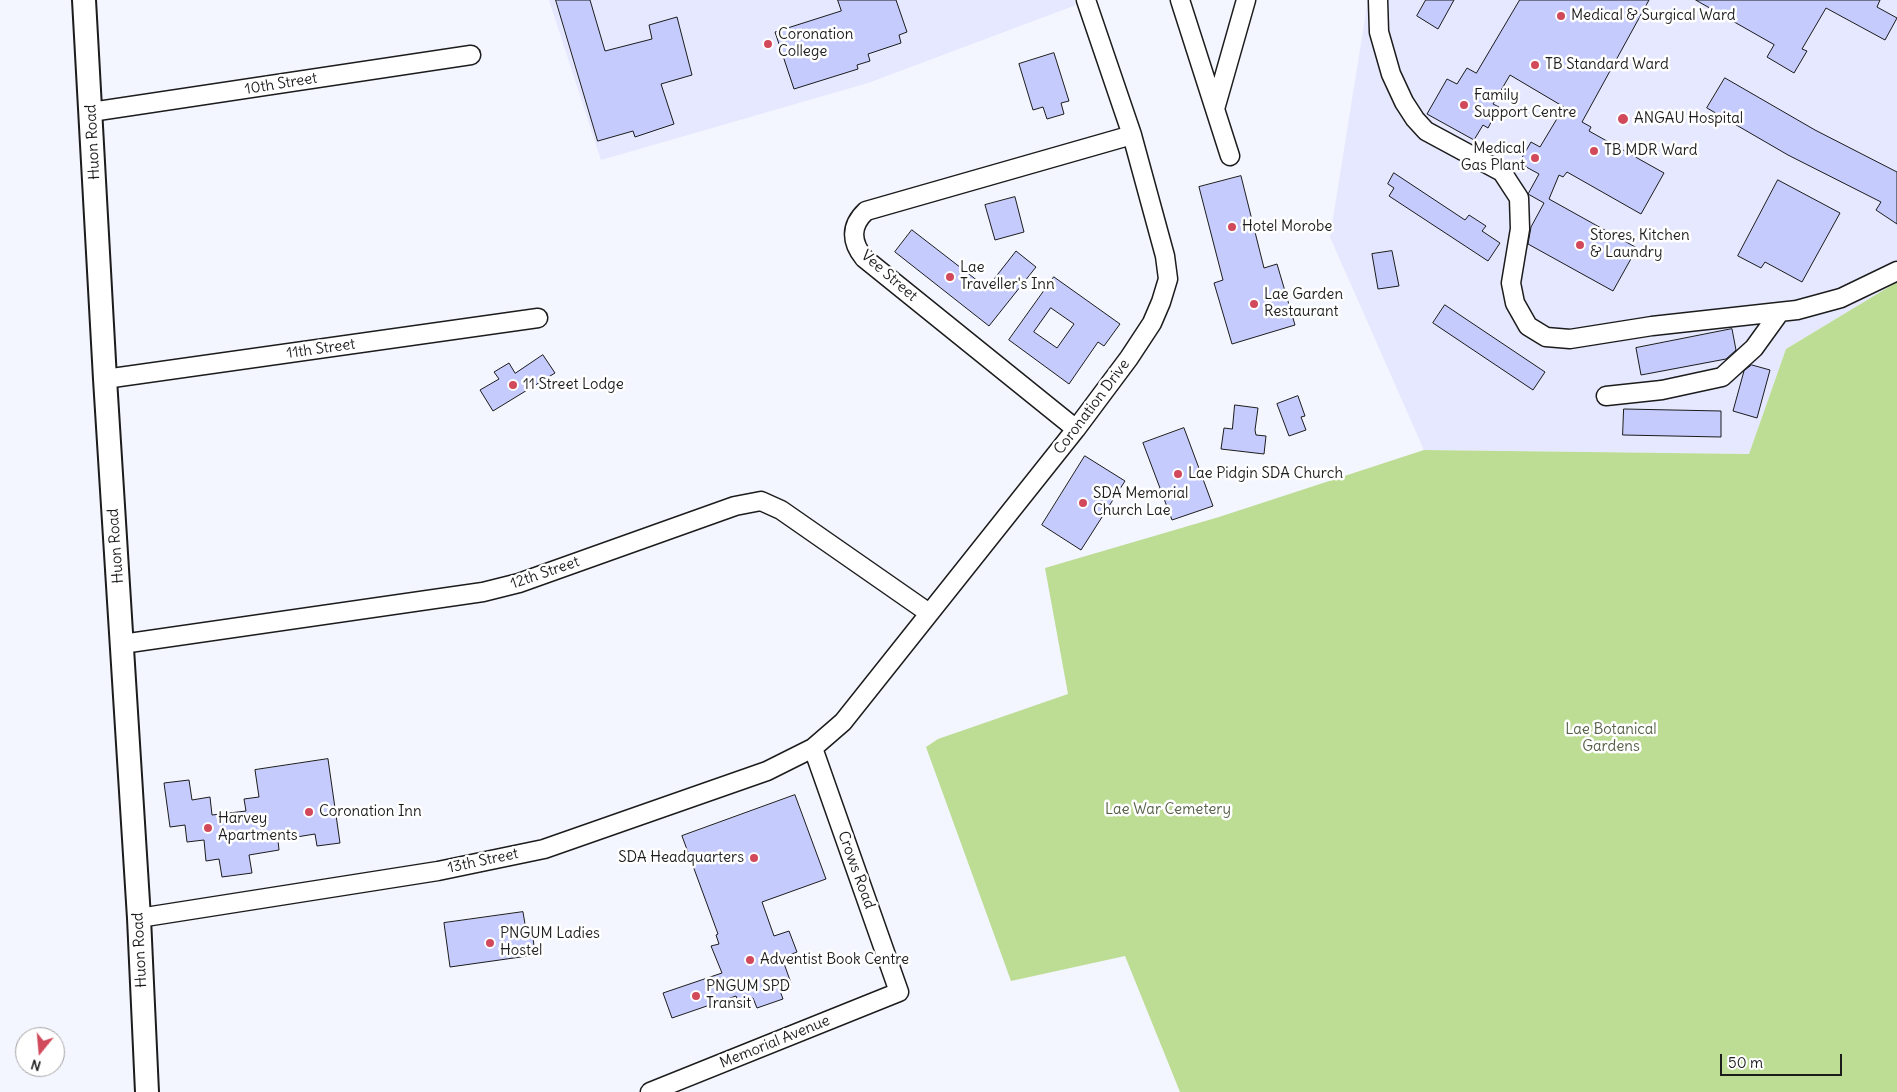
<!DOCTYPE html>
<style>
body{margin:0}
#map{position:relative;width:1897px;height:1092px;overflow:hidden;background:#f3f5ff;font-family:Delius,sans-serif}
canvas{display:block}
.north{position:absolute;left:15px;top:1027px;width:50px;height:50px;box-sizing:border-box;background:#fff;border:1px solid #a4a4a4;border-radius:50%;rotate:197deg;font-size:14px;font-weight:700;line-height:20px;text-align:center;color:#1c1c1c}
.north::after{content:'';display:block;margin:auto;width:18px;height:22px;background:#d1495b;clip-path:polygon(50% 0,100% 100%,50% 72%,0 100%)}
.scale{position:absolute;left:1720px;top:1054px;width:122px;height:22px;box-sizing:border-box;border:2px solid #1c1c1c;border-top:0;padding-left:6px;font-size:15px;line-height:18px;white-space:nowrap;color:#1c1c1c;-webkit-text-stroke:4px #fff;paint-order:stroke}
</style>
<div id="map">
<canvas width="1897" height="1092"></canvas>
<div class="north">N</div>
<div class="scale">50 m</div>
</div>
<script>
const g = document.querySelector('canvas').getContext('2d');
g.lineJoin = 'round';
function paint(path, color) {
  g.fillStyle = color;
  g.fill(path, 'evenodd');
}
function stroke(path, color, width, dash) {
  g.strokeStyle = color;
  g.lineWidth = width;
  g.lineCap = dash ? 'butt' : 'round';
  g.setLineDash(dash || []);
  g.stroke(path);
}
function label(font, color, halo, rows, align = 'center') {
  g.font = font + ' Delius,sans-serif';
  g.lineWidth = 5;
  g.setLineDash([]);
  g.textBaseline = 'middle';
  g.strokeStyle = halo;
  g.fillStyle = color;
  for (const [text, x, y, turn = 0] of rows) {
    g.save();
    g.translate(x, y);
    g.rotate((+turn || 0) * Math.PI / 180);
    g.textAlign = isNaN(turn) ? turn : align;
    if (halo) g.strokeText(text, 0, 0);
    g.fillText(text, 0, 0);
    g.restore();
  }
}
paint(new Path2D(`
 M549,0H1074L1076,5L868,83L601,160Z
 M1368,0H1897V282L1786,349L1749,454L1424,450L1330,237Z`), '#e5e8fe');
paint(new Path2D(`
 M1897,282V1092H1180L1125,956L1011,981L926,747L938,739L1068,694L1045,568L1219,517L1424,450L1749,454L1786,349Z`), '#bddc94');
const building = new Path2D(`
 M556,0H590L605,51L652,39L649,25L677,17L692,75L661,84L674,124L635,137L633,131L598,141Z
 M838,0H896L907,32L899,35L901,43L868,54L870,61L857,65L858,69L794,89L775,32L841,11Z
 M1426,0H1454L1438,29L1417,16Z
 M1520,0H1649L1582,122L1591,127L1589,131L1664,173L1641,214L1567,172L1563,177L1559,175L1549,199L1637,248L1613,291L1528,244L1531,227L1544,203L1528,194L1539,174L1519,163L1531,142L1540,147L1564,107L1510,75L1493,104L1499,107L1488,128L1483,125L1474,140L1427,114L1447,79L1457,84L1467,68L1476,73Z
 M1696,0H1880L1877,7L1897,18L1885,40L1826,8L1802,49L1807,51L1794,73L1767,57L1774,45Z
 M1054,53L1069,101L1061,103L1064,114L1047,119L1043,107L1033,110L1019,64Z
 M1725,78L1815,130L1897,172V224L1876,210L1881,202L1788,155L1707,108Z
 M1394,173L1465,220L1469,215L1486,226L1482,231L1500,243L1488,261L1389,196L1394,188L1388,184Z
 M1241,176L1264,268L1277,264L1295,325L1232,344L1214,283L1223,280L1199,187Z
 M1778,180L1840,213L1802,282L1765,262L1761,268L1738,256Z
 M1015,197L1024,232L995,240L985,205Z
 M912,230L987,288L1016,251L1036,267L989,326L895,252Z
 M1392,251L1399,286L1378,289L1372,254Z
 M1054,277L1120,324L1104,346L1098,342L1069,384L1009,340ZM1051,308L1074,324L1057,348L1034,332Z
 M1445,305L1545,372L1533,390L1433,323Z
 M1732,329L1736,350L1726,359L1641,375L1636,348Z
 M543,355L555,373L493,411L480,390L499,379L494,372L509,363L515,373Z
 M1752,365L1770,370L1757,418L1733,411L1744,371Z
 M1298,396L1305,416L1301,417L1306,430L1289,436L1277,404Z
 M1235,405L1258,408L1255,430L1256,435L1266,436L1264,454L1221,449L1224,428L1232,429Z
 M1624,409L1721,411V437L1623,435Z
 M1184,428L1213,506L1172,520L1143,443Z
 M1085,456L1125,481L1081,550L1042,525Z
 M328,759L340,843L317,846L315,834L278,840L279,850L249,855L252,873L222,877L219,859L206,861L204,840L187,842L185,825L170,827L164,783L189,780L192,800L210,797L212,815L246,811L244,799L259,797L255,770Z
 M795,795L826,879L762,902L774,936L789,931L797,952L782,958L791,983L779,988L783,999L757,1008L753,998L739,1003L736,996L672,1018L663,993L722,973L711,946L719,944L716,935L718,934L682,836Z
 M523,912L526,930L532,929L535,955L450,967L444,923Z`);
paint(building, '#c5cbfd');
stroke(building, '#1c1c1c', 1);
const minor = new Path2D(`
 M1180,0L1230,156
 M1378,0L1379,32L1391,74L1404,102L1415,119L1426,131L1502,172L1519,198L1520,229L1511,283L1515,303L1528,326L1546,337L1570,339L1652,326L1797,310L1841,298L1897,271
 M1215,109L1246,0
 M91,112L471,55
 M105,379L538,318
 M1606,396L1662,390L1722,377L1754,348L1780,312
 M1076,429L864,258C851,242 850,226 866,211L1132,135
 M122,644L483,592L519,583L735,506L761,501L781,510L929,613
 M139,918L438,871L544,849L767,771L813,748L843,722L1076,429L1129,358L1152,323L1161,302L1168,279L1165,256L1132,135L1086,0
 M650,1092L899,992L813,748`);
const major = new Path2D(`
 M84,0L105,379L139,918L147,1092`);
stroke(minor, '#1c1c1c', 21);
stroke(major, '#1c1c1c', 26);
stroke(minor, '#fff', 18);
stroke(major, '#fff', 22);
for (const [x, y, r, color] of [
 [1561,16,5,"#d1495b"],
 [768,44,5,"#d1495b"],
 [1535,65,5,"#d1495b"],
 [1464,105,5,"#d1495b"],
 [1623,119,6,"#d1495b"],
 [1594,151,5,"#d1495b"],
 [1535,158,5,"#d1495b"],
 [1232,227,5,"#d1495b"],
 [1580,245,5,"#d1495b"],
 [950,277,5,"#d1495b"],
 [1254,304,5,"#d1495b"],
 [513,385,5,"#d1495b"],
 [1178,474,5,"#d1495b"],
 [1083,503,5,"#d1495b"],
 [309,812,5,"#d1495b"],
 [208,828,5,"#d1495b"],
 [754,858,5,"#d1495b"],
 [490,943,5,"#d1495b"],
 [750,960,5,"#d1495b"],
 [696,996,5,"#d1495b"]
]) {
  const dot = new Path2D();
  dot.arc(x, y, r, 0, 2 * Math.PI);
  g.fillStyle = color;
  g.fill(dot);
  stroke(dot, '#fff', 2);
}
label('15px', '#1c1c1c', '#fff', [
 ["Medical & Surgical Ward",1571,16],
 ["Coronation",778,35],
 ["College",778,52],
 ["TB Standard Ward",1545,65],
 ["Family",1474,96],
 ["Support Centre",1474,113],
 ["ANGAU Hospital",1634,119],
 ["Medical",1525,149,"right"],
 ["Gas Plant",1525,166,"right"],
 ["TB MDR Ward",1604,151],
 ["Hotel Morobe",1242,227],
 ["Stores, Kitchen",1590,236],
 ["& Laundry",1590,253],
 ["Lae",960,268],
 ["Traveller's Inn",960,285],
 ["Lae Garden",1264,295],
 ["Restaurant",1264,312],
 ["11 Street Lodge",523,385],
 ["Lae Pidgin SDA Church",1188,474],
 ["SDA Memorial",1093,494],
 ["Church Lae",1093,511],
 ["Coronation Inn",319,812],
 ["Harvey",218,819],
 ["Apartments",218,836],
 ["SDA Headquarters",744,858,"right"],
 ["PNGUM Ladies",500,934],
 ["Hostel",500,951],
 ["Adventist Book Centre",760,960],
 ["PNGUM SPD",706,987],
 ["Transit",706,1004]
], 'left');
label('15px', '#1c1c1c', '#fff', [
 ["10th Street",281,84,-9],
 ["Huon Road",93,142,-93],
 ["Vee Street",889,276,41],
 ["11th Street",321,349,-8],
 ["Coronation Drive",1092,407,-53],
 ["Huon Road",116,546,-94],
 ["12th Street",545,573,-19],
 ["13th Street",483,861,-12],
 ["Crows Road",856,870,70],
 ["Huon Road",140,950,-93],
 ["Memorial Avenue",775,1042,-22]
]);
label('15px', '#545f46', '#fff', [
 ["Lae Botanical",1611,730],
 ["Gardens",1611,747],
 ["Lae War Cemetery",1168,810]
]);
</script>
